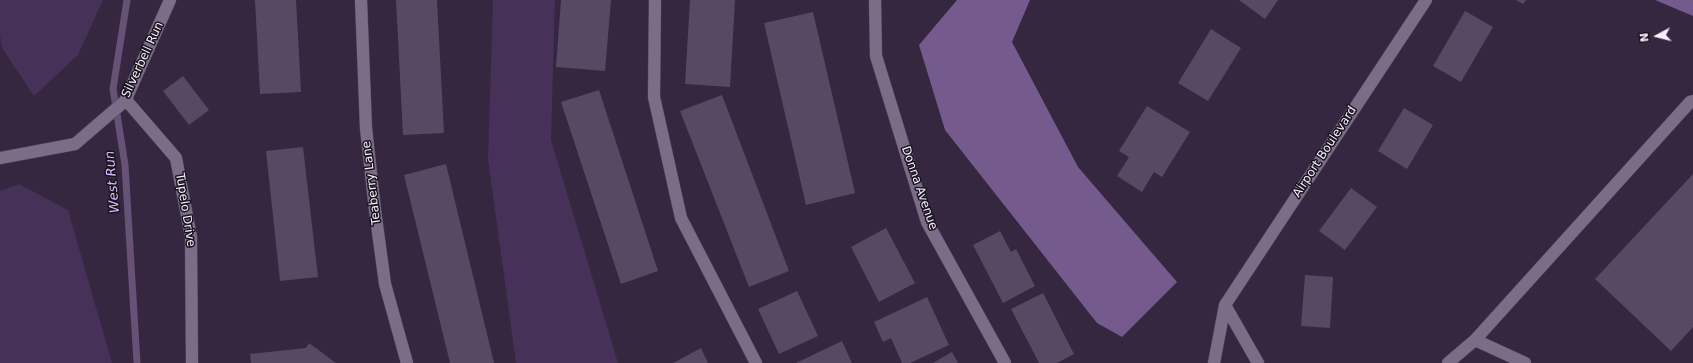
<!DOCTYPE html>
<style>
body{margin:0}
#map{position:relative;width:1693px;height:363px;overflow:hidden;background:#34273f;font-family:"DejaVu Sans",sans-serif}
canvas{display:block}
.north{position:absolute;left:1637px;top:16px;width:40px;height:40px;-webkit-text-stroke:3px #19131e;paint-order:stroke;rotate:263deg;font-size:11px;font-weight:700;line-height:16px;text-align:center;color:#f7effe}
.north::after{content:'';display:block;margin:auto;width:14px;height:18px;background:#f7effe;clip-path:polygon(50% 0,100% 100%,50% 72%,0 100%)}
</style>
<div id="map">
<canvas width="1693" height="363"></canvas>
<div class="north">N</div>
</div>
<script>
const g = document.querySelector('canvas').getContext('2d');
g.lineJoin = 'round';
function paint(path, color) {
  g.fillStyle = color;
  g.fill(path, 'evenodd');
}
function stroke(path, color, width, dash) {
  g.strokeStyle = color;
  g.lineWidth = width;
  g.lineCap = dash ? 'butt' : 'round';
  g.setLineDash(dash || []);
  g.stroke(path);
}
function label(font, color, halo, rows, align = 'center') {
  g.font = font + ' "DejaVu Sans",sans-serif';
  g.lineWidth = 3;
  g.setLineDash([]);
  g.textBaseline = 'middle';
  g.strokeStyle = halo;
  g.fillStyle = color;
  for (const [text, x, y, turn = 0] of rows) {
    g.save();
    g.translate(x, y);
    g.rotate((+turn || 0) * Math.PI / 180);
    g.textAlign = isNaN(turn) ? turn : align;
    if (halo) g.strokeText(text, 0, 0);
    g.fillText(text, 0, 0);
    g.restore();
  }
}
paint(new Path2D(`
 M0,0H103L78,55L34,96L2,48L0,35Z
 M493,0H555L551,140L618,363H516L488,159Z
 M19,184L68,210L112,363H0V191Z`), '#463158');
paint(new Path2D(`
 M957,0H1030L1012,42L1078,167L1177,282L1122,337L1097,323L945,130L919,45Z
 M1655,0H1693V16Z`), '#755a8d');
stroke(new Path2D(`
 M127,0L113,89L125,165L137,363`), '#665276', 7);
paint(new Path2D(`
 M255,0H296L301,92L260,94Z
 M396,0H437L444,133L403,135Z
 M561,0H611L605,71L556,67Z
 M690,0H735L730,87L685,84Z
 M1239,0H1278L1265,19Z
 M1516,0H1526L1523,4Z
 M1465,11L1493,27L1461,82L1433,66Z
 M813,12L855,193L806,205L764,23Z
 M1211,29L1241,48L1208,101L1178,83Z
 M183,76L209,110L189,125L163,91Z
 M599,90L658,271L621,284L561,102Z
 M722,95L789,271L749,287L680,111Z
 M1147,106L1190,132L1162,177L1154,172L1142,192L1117,176L1129,157L1119,151Z
 M1404,108L1433,125L1407,169L1378,151Z
 M303,147L318,277L280,281L266,151Z
 M446,164L494,363H450L404,175Z
 M1693,174V327L1671,351L1595,279Z
 M1351,188L1377,207L1345,250L1319,231Z
 M886,228L915,283L879,302L851,247Z
 M1000,231L1011,252L1016,249L1035,286L1003,303L973,245Z
 M1305,275L1333,277L1330,328L1301,326Z
 M797,291L818,336L779,354L758,309Z
 M1043,293L1074,354L1057,363H1039L1011,309Z
 M927,297L949,345L910,363H902L891,338L883,342L874,322Z
 M842,341L852,363H796Z
 M309,343L336,363H251L250,354L306,348Z
 M701,348L708,363H673Z
 M952,352L958,363H933Z`), '#574963');
const minor = new Path2D(`
 M361,0L366,128L375,210L385,284L407,363
 M655,0L654,97L681,218L756,363
 M875,0L876,56L927,222L1005,363
 M126,100L176,158L191,237L192,363
 M0,158L75,144L125,101L170,0
 M1225,305L1258,363
 M1475,340L1525,363
 M1214,363L1225,305L1426,0
 M1448,363L1475,340L1690,102L1693,101`);
stroke(minor, '#514659', 13);
stroke(minor, '#7b6d88', 12);
label('12px', '#f7effe', '#19131e', [
 ["Silverbell Run",143,60,-65],
 ["Airport Boulevard",1325,152,-57],
 ["Teaberry Lane",372,183,-97],
 ["Donna Avenue",919,188,71],
 ["Tupelo Drive",185,210,81]
]);
label('italic 13px', '#dbbbf8', '#19131e', [
 ["West Run",113,182,-95]
]);
</script>
